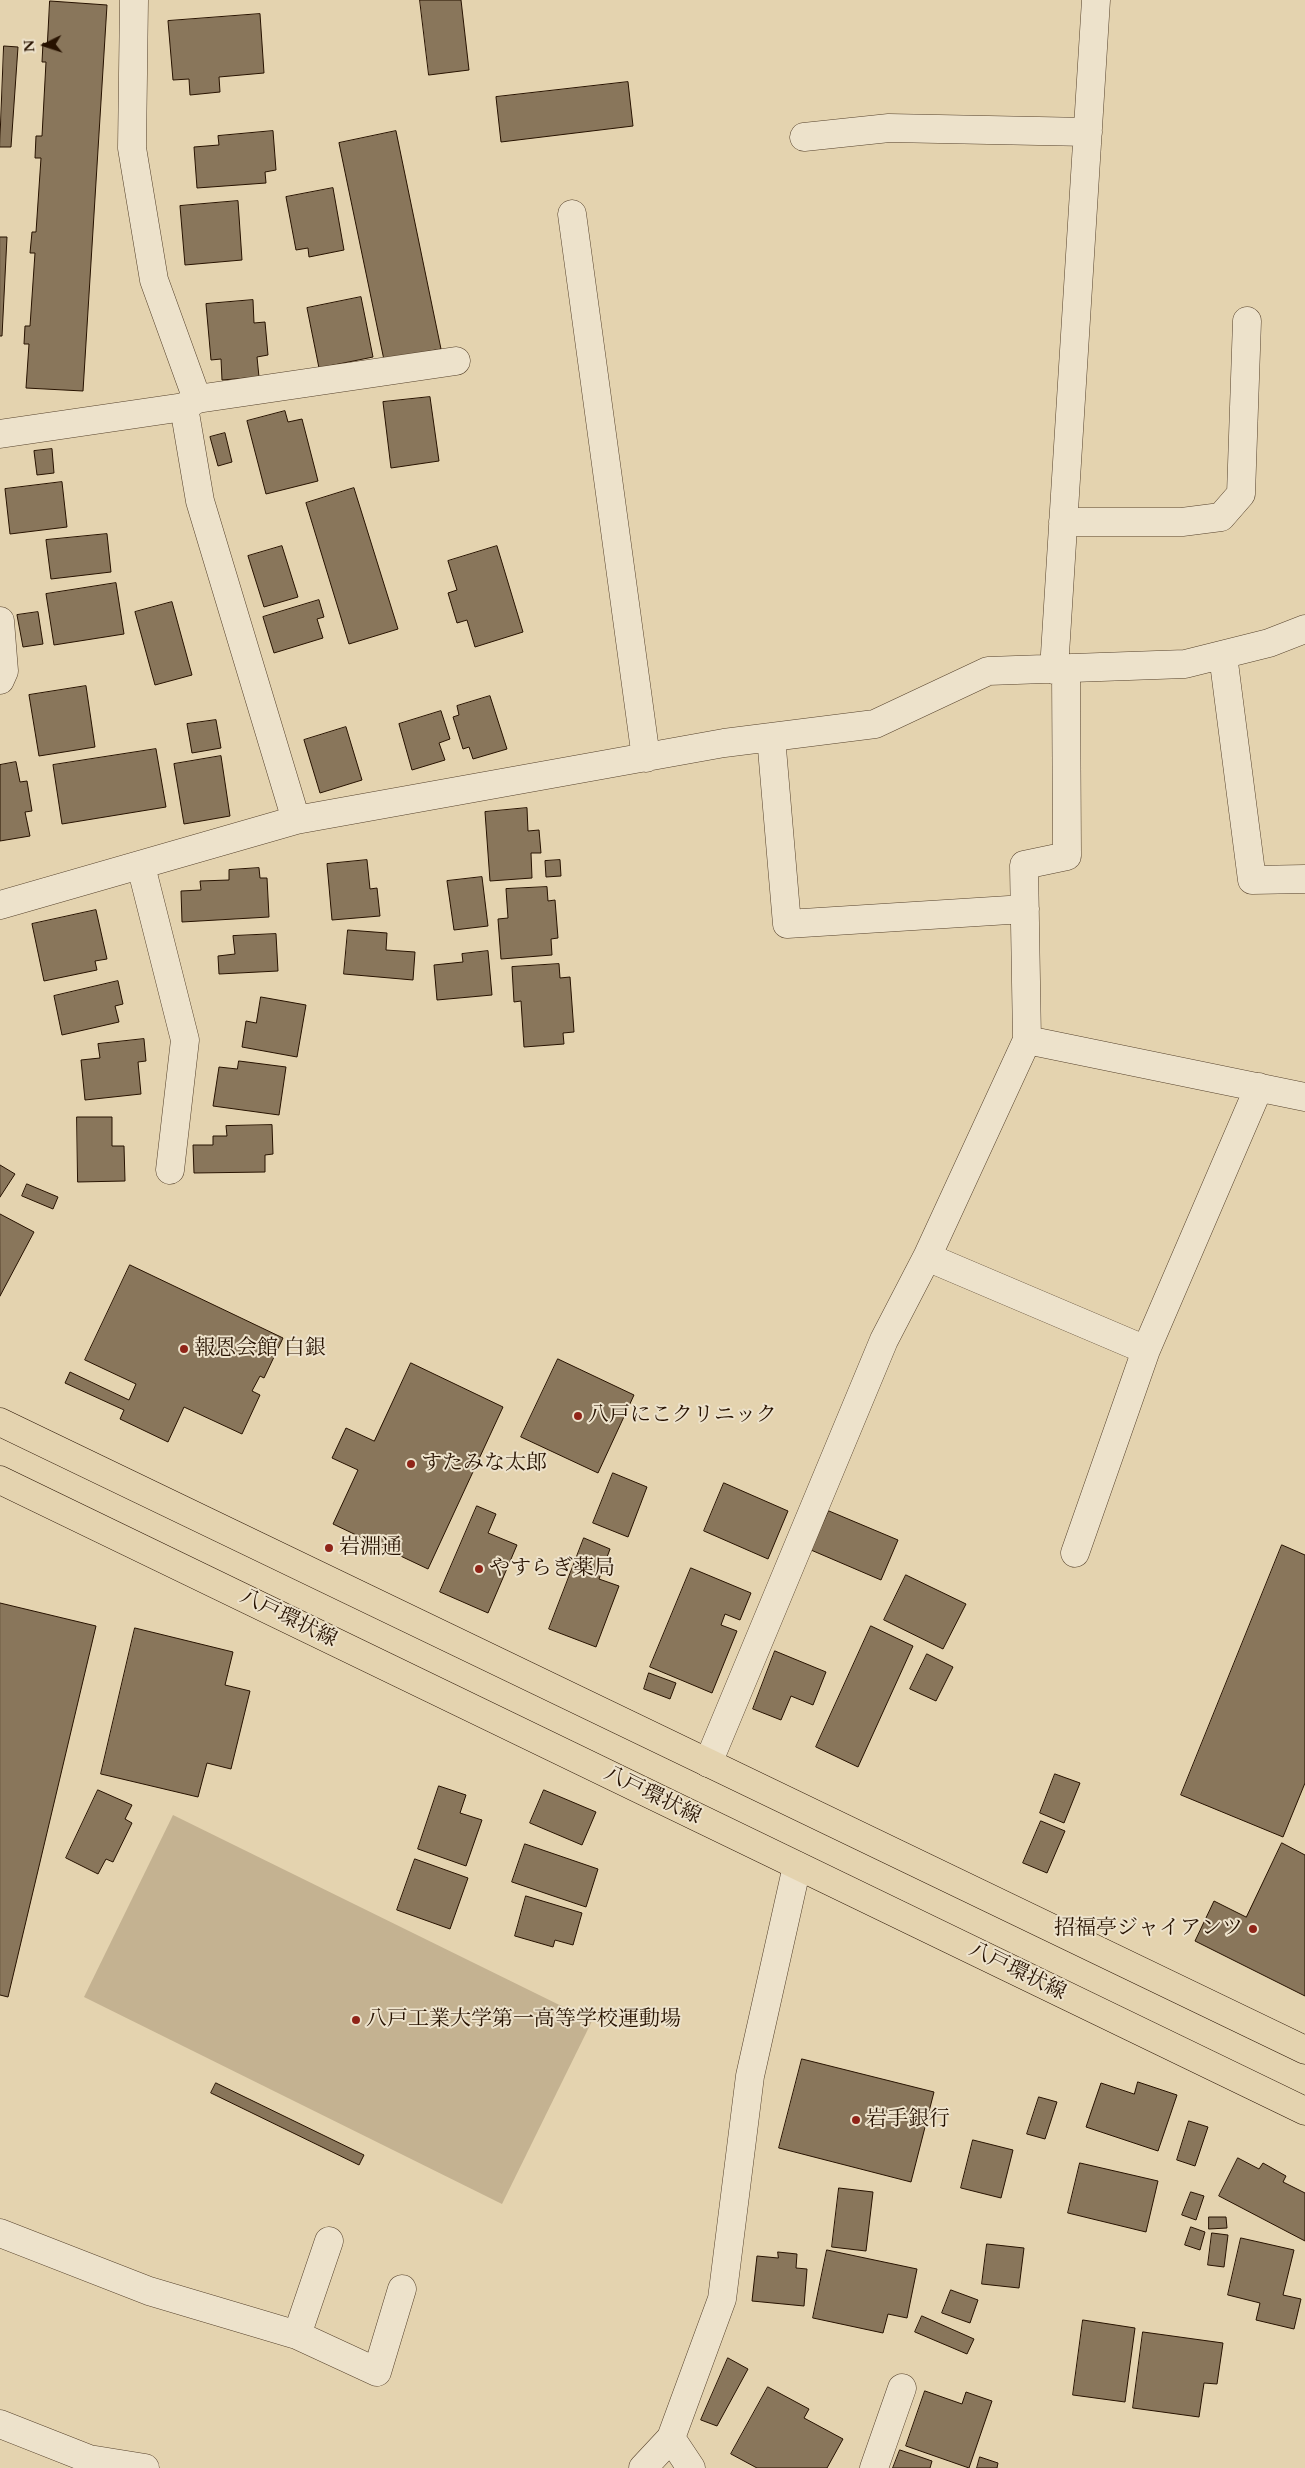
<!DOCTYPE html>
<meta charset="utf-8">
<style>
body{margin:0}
#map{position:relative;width:1305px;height:2468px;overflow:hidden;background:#e4d3af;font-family:Cardo,serif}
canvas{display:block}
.north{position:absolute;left:20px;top:20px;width:50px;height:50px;-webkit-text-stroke:4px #ede2cb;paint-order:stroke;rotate:266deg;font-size:14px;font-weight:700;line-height:20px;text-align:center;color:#271200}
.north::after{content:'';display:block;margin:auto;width:18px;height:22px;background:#271200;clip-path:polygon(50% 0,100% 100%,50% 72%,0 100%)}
</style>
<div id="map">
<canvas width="1305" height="2468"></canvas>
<div class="north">N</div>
</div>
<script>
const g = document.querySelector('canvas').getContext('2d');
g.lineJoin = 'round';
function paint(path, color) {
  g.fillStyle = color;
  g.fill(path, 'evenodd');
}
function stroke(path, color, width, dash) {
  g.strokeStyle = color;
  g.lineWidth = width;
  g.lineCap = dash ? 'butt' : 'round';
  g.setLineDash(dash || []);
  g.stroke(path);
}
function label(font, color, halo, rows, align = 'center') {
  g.font = font + ' Cardo,"Noto Serif JP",serif';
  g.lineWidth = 4;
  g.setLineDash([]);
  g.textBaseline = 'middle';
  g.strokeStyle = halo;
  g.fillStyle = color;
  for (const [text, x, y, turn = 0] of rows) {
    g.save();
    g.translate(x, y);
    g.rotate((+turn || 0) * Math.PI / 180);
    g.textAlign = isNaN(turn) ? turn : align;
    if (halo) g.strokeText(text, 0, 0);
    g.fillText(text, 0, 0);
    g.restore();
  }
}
paint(new Path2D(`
 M173,1815L592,2021L502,2204L84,1997Z`), '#c4b291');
const building = new Path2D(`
 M420,0H461L469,70L429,75Z
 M50,1L107,5L83,391L26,388L29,344H24L25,326H30L35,253H30L32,232H36L41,158H35L36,136H42L46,62H42L43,43L47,44Z
 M260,14L264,73L219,77L220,92L190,95L189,79L173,80L168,21Z
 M4,46L18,47L11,147H0Z
 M628,82L633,126L501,142L496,97Z
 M273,131L276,170L265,172L266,183L197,188L194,147L219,145L218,136Z
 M396,131L441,349L384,360L339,143Z
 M333,188L344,250L309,257L308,248L296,250L286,197Z
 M238,201L242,260L185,265L180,206Z
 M0,237H7L2,336H0Z
 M361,297L373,357L319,368L307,308Z
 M253,300L254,323L265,322L268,355L257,357L259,377L222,380L221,359L211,360L206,304Z
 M430,397L439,461L391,468L383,402Z
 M285,411L288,422L302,419L318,481L266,494L247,421Z
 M225,433L232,462L218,466L210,437Z
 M52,449L54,473L37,475L34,451Z
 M62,482L67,527L10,534L5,489Z
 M354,488L398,629L349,644L306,503Z
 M107,534L111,572L51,579L46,540Z
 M282,546L298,597L264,607L248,556Z
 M497,546L523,632L475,647L467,620L457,623L448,593L457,590L448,561Z
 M116,583L124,634L54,645L46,594Z
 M319,600L324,617L317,619L323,638L274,653L263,617Z
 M172,602L192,675L155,685L135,612Z
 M38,612L43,644L23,647L17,615Z
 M86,686L95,747L39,756L29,695Z
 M490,696L507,749L473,759L469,747L463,749L453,717L459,715L457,706Z
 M441,711L450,739L439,743L445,760L412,770L399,724Z
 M216,720L221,748L192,753L187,724Z
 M346,727L362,780L320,793L304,740Z
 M156,749L166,807L62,824L53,765Z
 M221,756L230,816L184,824L174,764Z
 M16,762L20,782L27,781L32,811L25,812L30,836L0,841V765Z
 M527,808L528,831L539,830L541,853H531L532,878L490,881L485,812Z
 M367,860L370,889L377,888L380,916L332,920L327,864Z
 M560,860L561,876L546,877L545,861Z
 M259,868L260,878H267L269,917L182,922L181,891L201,890L200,881L229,880V870Z
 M482,877L488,926L454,930L447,881Z
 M547,887L548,901L555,900L558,938L551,939L552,955L501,959L498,919L508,918L506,889Z
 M96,910L107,959L95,961L97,970L44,981L32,924Z
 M348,930L387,933L386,950L415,952L413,980L344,974Z
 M276,934L278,971L219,974L218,956L235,954L233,936Z
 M488,951L492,995L437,1000L434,965L463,962L462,954Z
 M559,964L560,978L570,977L574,1032L563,1033L564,1044L524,1047L521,1001L514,1002L512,967Z
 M118,981L123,1004L115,1006L119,1022L62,1035L54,996Z
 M261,997L306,1005L297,1057L242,1047L246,1021L256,1023Z
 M144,1039L146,1061L138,1062L141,1094L85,1100L81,1060L100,1058L98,1044Z
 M239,1061L286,1067L279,1115L213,1106L219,1067L237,1069Z
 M77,1117H112V1146H124L125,1181L78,1182Z
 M272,1125L273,1154L265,1155V1172L194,1173L193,1145H213V1136H227L226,1126Z
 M0,1165L15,1174L0,1197Z
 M27,1184L58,1197L53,1209L22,1196Z
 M0,1214L34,1232L0,1296Z
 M130,1265L283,1338L264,1378L260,1376L252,1391L260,1395L242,1434L184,1407L168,1442L120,1419L124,1410L65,1383L70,1372L129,1400L136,1384L85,1360Z
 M558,1359L634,1395L598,1473L521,1437Z
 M411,1363L503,1407L428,1569L333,1524L358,1470L332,1458L346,1428L374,1441Z
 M613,1473L647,1487L628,1537L593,1523Z
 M724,1483L788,1511L768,1559L704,1531Z
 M477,1506L496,1514L488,1533L517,1545L488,1613L440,1592Z
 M829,1511L898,1540L881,1580L811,1550Z
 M584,1538L610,1549L599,1579L619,1586L596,1647L549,1629Z
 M1282,1545L1305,1555V1783L1283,1837L1181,1795Z
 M691,1568L751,1593L740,1620L725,1614L721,1625L737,1631L712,1693L650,1667Z
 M906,1575L966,1604L943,1649L884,1620Z
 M0,1603L96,1626L8,1997L0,1995Z
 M871,1626L913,1646L858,1767L816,1747Z
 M135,1628L233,1652L225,1685L250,1691L231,1769L207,1763L198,1797L101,1774Z
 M775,1651L826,1672L813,1705L791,1696L781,1720L753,1709Z
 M927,1654L953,1667L936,1701L910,1689Z
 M649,1673L676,1683L670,1699L644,1689Z
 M1055,1774L1080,1783L1064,1823L1040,1813Z
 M439,1786L466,1795L460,1813L482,1820L466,1866L418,1849Z
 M98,1790L132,1805L125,1819L132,1823L113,1862L106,1859L98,1874L66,1858Z
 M544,1790L596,1812L582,1845L530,1823Z
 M1041,1821L1065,1831L1047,1873L1023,1863Z
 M1282,1843L1305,1855V1996L1195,1941L1214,1901L1246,1917Z
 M525,1844L598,1869L586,1907L512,1882Z
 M415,1859L468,1878L450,1929L397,1910Z
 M526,1896L582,1913L573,1945L555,1940L553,1947L515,1936Z
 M802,2059L934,2092L911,2182L779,2148Z
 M1138,2082L1177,2095L1158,2151L1086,2127L1101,2083L1134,2094Z
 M216,2083L364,2155L359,2165L211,2093Z
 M1039,2097L1057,2102L1045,2139L1027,2134Z
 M1189,2121L1208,2127L1195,2166L1177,2160Z
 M973,2140L1013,2150L1001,2198L961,2188Z
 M1238,2158L1259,2169L1263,2163L1286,2176L1283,2182L1305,2193V2241L1219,2196Z
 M1080,2163L1158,2181L1146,2232L1068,2213Z
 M839,2188L873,2192L866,2251L832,2247Z
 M1191,2192L1204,2196L1196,2220L1182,2215Z
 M1209,2217H1226L1227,2228L1209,2229Z
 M1191,2227L1205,2232L1200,2250L1185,2245Z
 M1212,2233L1228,2235L1224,2267L1208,2265Z
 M1241,2238L1294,2250L1283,2295L1301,2299L1294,2329L1256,2320L1260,2303L1228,2295Z
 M987,2244L1024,2248L1019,2288L982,2284Z
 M827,2250L917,2269L907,2318L888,2314L883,2333L813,2318Z
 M778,2252L797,2254L796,2268L807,2269L804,2306L752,2301L757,2256L778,2258Z
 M951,2290L978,2300L970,2323L942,2313Z
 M922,2316L974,2339L967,2354L915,2332Z
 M1083,2320L1135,2328L1125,2402L1073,2395Z
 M1143,2332L1223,2343L1217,2384L1204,2383L1199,2417L1133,2408Z
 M728,2358L748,2369L717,2426L701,2420Z
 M768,2387L809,2409L804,2418L843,2439L827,2468H757L731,2454Z
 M925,2391L962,2404L966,2392L992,2401L969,2468L906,2446Z
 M900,2450L932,2461L930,2468H893Z
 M980,2457L998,2463L997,2468H977Z`);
paint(building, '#89765b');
stroke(building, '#271200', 1);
const minor = new Path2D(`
 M134,0L132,148L154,280L197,399
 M804,137L889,128L1088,132
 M572,214L646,758
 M184,407L200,501L296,820
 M0,434L184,407L197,399L456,361
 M1063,522H1182L1221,517L1241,494L1247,321
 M0,621L4,671L0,680
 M1223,655L1252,880L1305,879
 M1054,670L1096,0
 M771,737L787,924L1025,909
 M141,866L185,1040L170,1170
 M0,905L296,820L724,743L875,724L988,671L1185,664L1269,643L1305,629
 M1027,1040L1305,1097
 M927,1257L1146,1350L1259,1087
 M1075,1553L1146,1350
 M708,1763L884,1340L927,1257L1027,1040L1024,865L1067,856L1066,670
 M0,2233L149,2291L297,2335L377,2372L402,2289
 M297,2335L329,2241
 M0,2424L89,2459L145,2468
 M671,2438L691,2468
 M643,2468L671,2438L722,2299L750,2076L797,1866
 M874,2468L902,2388`);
const primary = new Path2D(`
 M0,1422L1305,2050
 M0,1480L1305,2111`);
stroke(minor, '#56422c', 29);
stroke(primary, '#271200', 29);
stroke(minor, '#ede2cb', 28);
stroke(primary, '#e4d3af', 28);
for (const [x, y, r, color] of [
 [184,1349,5,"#8f2418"],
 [578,1416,5,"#8f2418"],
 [411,1464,5,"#8f2418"],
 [329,1548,5,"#8f2418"],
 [479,1569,5,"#8f2418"],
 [1253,1929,5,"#8f2418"],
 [356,2020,5,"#8f2418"],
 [856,2120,5,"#8f2418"]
]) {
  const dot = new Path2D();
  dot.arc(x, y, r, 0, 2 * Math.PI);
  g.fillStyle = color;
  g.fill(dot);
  stroke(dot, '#ede2cb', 2);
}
label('21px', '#271200', '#ede2cb', [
 ["報恩会館 白銀",194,1349],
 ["八戸にこクリニック",588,1416],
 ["すたみな太郎",421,1464],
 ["岩淵通",339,1548],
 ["やすらぎ薬局",489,1569],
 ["招福亭ジャイアンツ",1243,1929,"right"],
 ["八戸工業大学第一高等学校運動場",366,2020],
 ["岩手銀行",866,2120]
], 'left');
label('21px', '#271200', '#ede2cb', [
 ["八戸環状線",288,1619,26],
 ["八戸環状線",652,1796,26],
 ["八戸環状線",1017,1972,26]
]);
</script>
